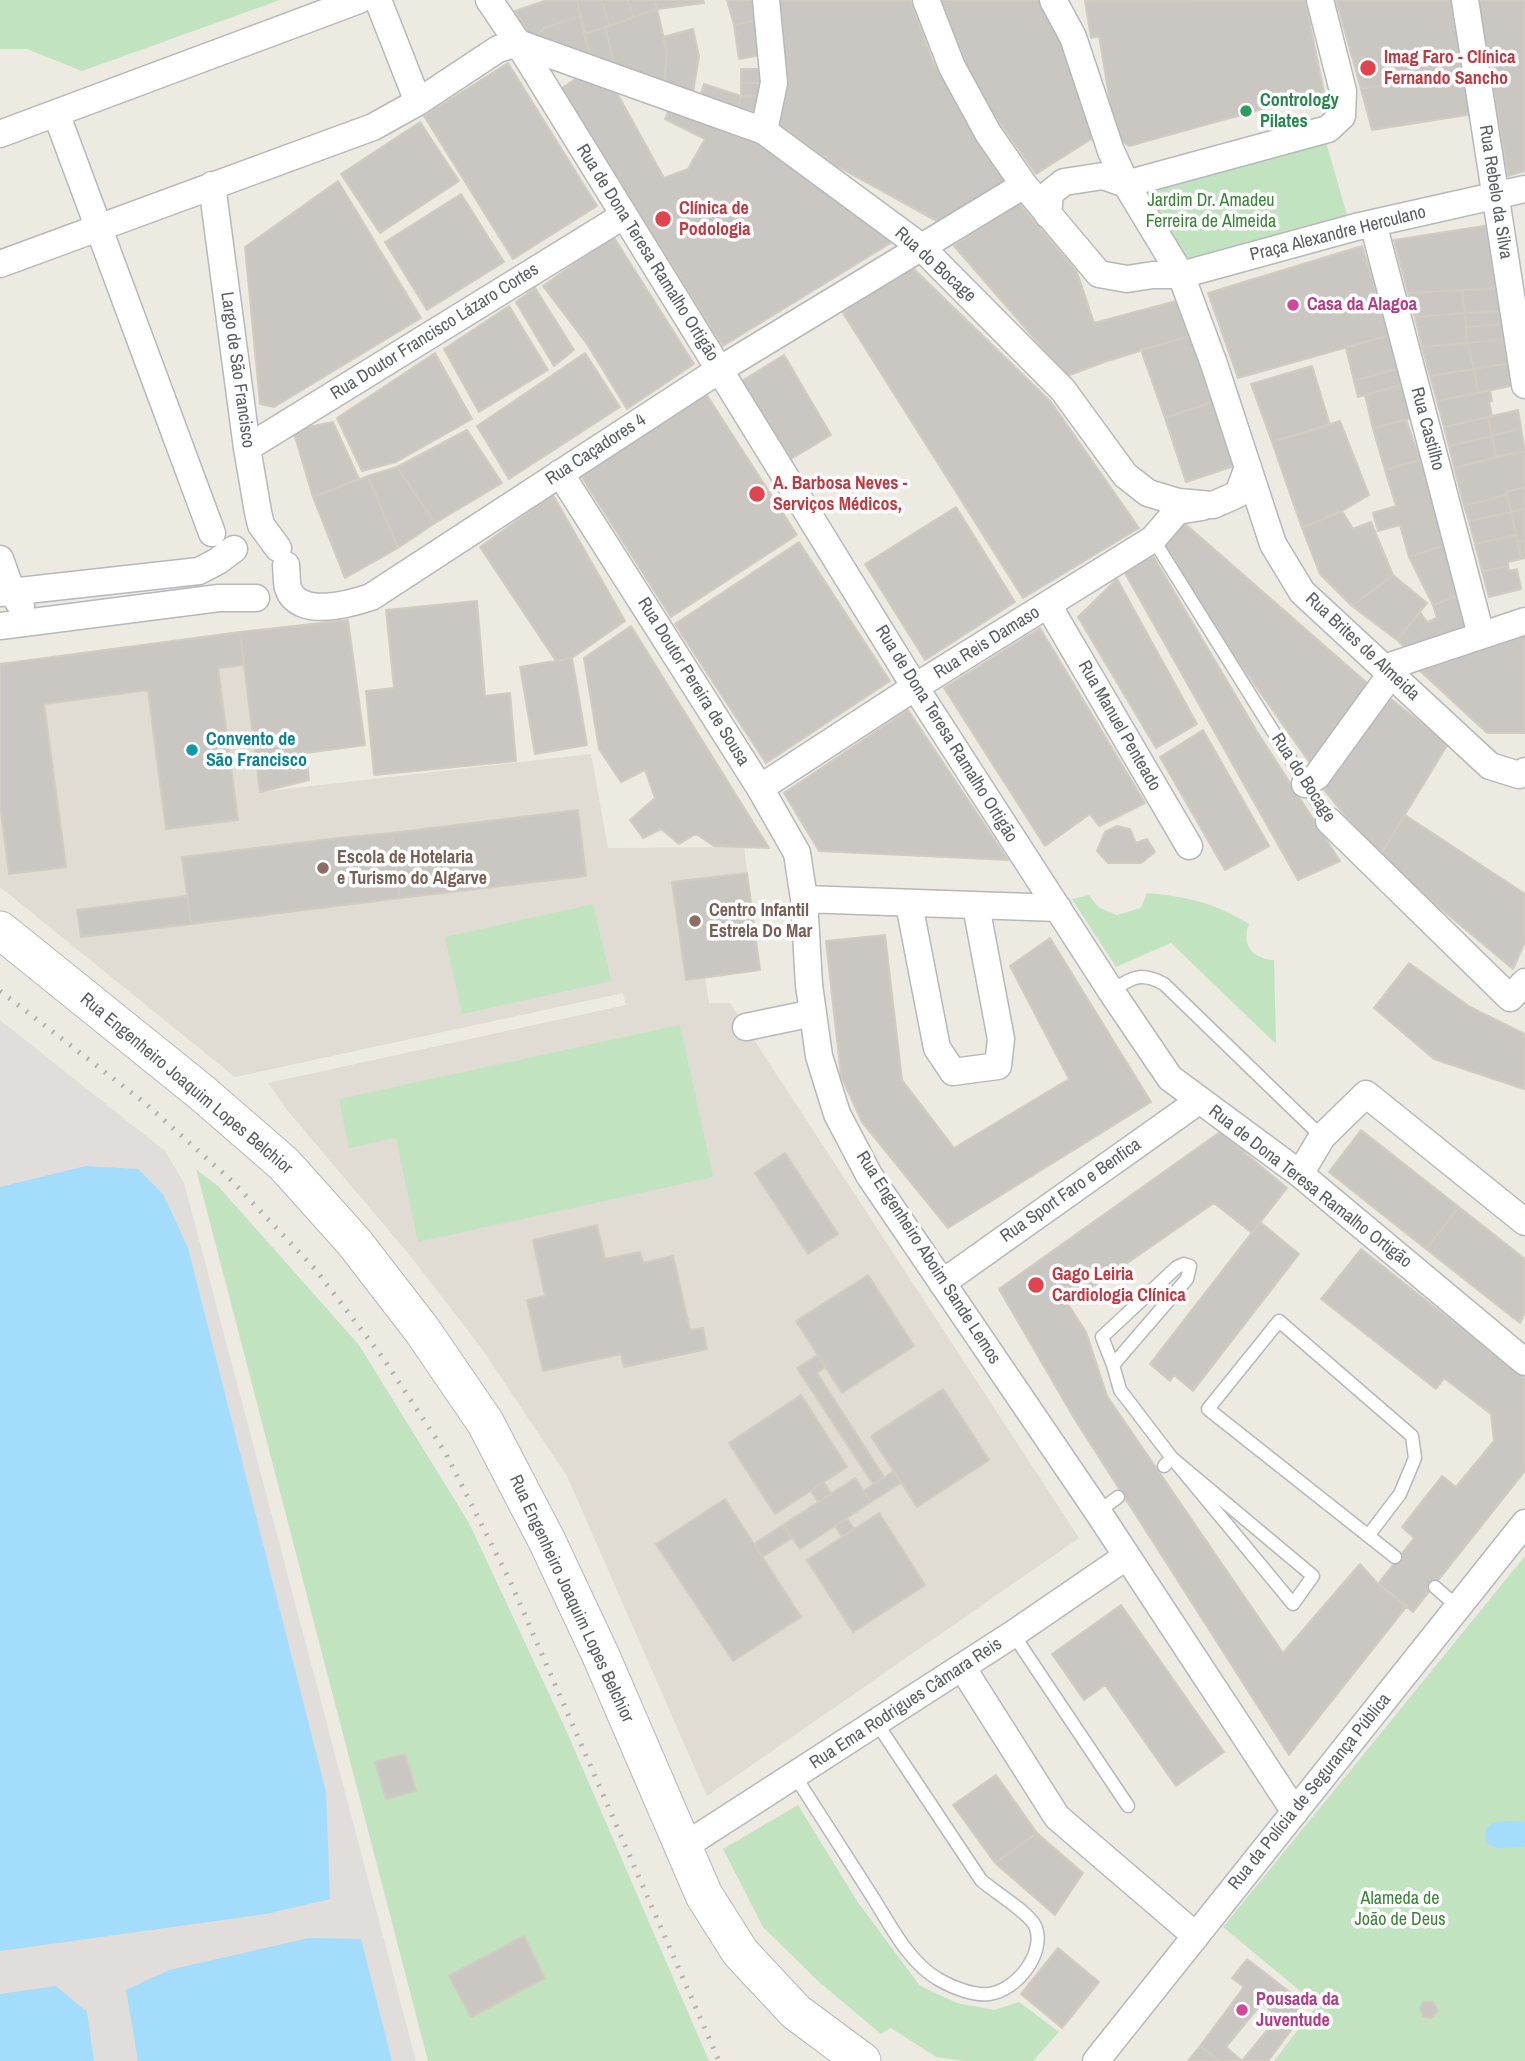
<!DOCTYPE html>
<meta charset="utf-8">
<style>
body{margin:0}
canvas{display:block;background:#edeae2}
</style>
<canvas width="1525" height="2061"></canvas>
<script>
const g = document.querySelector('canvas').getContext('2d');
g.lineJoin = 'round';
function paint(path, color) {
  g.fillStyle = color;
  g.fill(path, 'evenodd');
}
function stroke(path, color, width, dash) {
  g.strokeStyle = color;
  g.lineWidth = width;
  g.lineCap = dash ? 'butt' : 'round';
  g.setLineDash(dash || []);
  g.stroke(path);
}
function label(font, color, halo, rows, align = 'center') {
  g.font = font + ' "Archivo Narrow",sans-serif';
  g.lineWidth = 7;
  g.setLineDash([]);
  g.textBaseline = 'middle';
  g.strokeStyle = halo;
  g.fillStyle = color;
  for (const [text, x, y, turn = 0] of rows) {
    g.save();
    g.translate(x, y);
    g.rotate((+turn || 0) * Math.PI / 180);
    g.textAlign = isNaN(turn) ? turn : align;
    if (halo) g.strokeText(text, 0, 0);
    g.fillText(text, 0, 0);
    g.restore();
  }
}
paint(new Path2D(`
 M0,1020L165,1151L184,1183L416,2061H0Z`), '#e0ddda');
paint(new Path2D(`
 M240,632L260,792L591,754L608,848L744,847L760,970L705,978L709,1003H730L1079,1538L707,1796L567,1476L482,1349L412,1258L288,1111L268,1083L626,1005L623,993L235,1077L0,887V668Z`), '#e0dbd3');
paint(new Path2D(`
 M0,0H280L82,71L27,49H0Z
 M1326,142L1347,215L1181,260L1141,188Z
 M1147,893C1189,897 1212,902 1249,924C1241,944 1252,959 1274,960L1276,1044L1171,943L1116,967L1072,899L1089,895L1098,907L1117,915L1141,908Z
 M593,904L611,981L462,1014L445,937Z
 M680,1025L713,1177L418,1242L396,1138L349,1148L339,1099Z
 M196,1169L219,1187L359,1345L469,1523L566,1730L709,2061H428Z
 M1525,1556V2061H1274L1317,2005L1223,1927Z
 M798,1805L857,1901L920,1986L957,2003L994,2010L1019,2002L1059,2032L1033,2061H964L936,2057L891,2028L881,2034L819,1982L763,1927L723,1849Z`), '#c2e3bf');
paint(new Path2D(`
 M86,1166L138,1169L163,1194L188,1248L326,1792L330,1899L266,1914L0,1951V1187Z
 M309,1938L361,1939L392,2061H138L126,1990L169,1970Z
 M56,1986L87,2012L94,2061H0V1994Z`), '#a4dcfb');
stroke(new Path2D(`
 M1498,1835L1520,1834`), '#a4dcfb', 26);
const building = new Path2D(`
 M547,0H577L580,16L544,28L534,41L515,11Z
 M577,0H602L609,26L585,34Z
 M602,0H628L633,17L609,26Z
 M628,0H655L657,9L633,17Z
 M655,0H703L704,3L657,9Z
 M727,0H759L763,19L734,25Z
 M772,0H910L933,62L1007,179L944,225L837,166L775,121Z
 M939,0H1043L1052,16L1096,136L1036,174L978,92Z
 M1305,0L1324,92L1129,146L1116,137L1099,36L1091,38L1085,1Z
 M1336,0H1458L1468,71L1361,89Z
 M1478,0H1525V171L1508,176Z
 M657,9L667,52L664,83L615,67L605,27Z
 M580,16L590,59L534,41L544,28Z
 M763,19L766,54L739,59L734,25Z
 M605,27L615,67L590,59L585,34Z
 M693,29L699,57L693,92L664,83L667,52L663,37Z
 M508,63L597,206L513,259L424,116Z
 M741,69H766L765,83H741Z
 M1468,71L1473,114L1372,130L1361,89Z
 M585,72L613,86L664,178L688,169L705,139L665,119L671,105L749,136L894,241L723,346L561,89Z
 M741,83H765V96H741Z
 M704,84L741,96L738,106L701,94Z
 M741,96H765L763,114L738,106Z
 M420,122L459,181L380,233L341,174Z
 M338,181L421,318L274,407L260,404L245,247Z
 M461,194L504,262L427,310L385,242Z
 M1019,203L1077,272L1094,323L1176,301L1188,336L1104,362L1067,376L954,246Z
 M1490,225L1500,288L1408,293L1394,240Z
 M613,236L694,364L627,409L587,344L543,286Z
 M1362,246L1390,335L1238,378L1208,293Z
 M904,270H915L1051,402L1139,528L1023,598L843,313Z
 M535,288L574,350L554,366L516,302Z
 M1500,288L1503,311L1465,313L1462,290Z
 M1462,290L1465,313L1415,317L1408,293Z
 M509,306L548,370L479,412L444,349Z
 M1503,311L1505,324L1466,327L1465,313Z
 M1465,313L1467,343L1422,347L1415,317Z
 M1505,324L1507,339L1467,343L1466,327Z
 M1193,335L1215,401L1165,418L1141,350Z
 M1390,335L1400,368L1354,381L1346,348Z
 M1507,339L1511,363L1474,369L1467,343Z
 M1467,343L1474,369L1430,376L1422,347Z
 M435,353L472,419L396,462L362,471L337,418Z
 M585,353L620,407L509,479L477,426Z
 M784,355L831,435L791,459L740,382Z
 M1511,363L1515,385L1478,393L1474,369Z
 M1312,366L1330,425L1272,442L1251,384Z
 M1400,368L1404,384L1358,397L1354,381Z
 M1474,369L1478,393L1437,401L1430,376Z
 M1404,384L1414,417L1373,429L1365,395Z
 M1490,390L1492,401L1489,402L1492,416L1444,427L1437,401Z
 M706,394L797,535L671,617L581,476Z
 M1215,401L1237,465L1186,482L1165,418Z
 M1518,410L1521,428L1492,436L1488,417Z
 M1488,417L1492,436L1449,446L1444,427Z
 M1406,419L1420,460L1385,470L1373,429Z
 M1340,421L1369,495L1342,511L1302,528L1272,442Z
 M333,422L359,479L313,497L293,430Z
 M1521,428L1525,451L1496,457L1492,436Z
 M467,430L502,483L435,523L397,467Z
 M1492,436L1496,457L1454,468L1449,446Z
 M1525,451V487L1506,492V495L1464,506L1454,468Z
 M1420,460L1446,545L1409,557L1400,525L1378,531L1373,513L1396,506L1385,470Z
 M397,467L435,523L398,548L368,476Z
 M368,476L398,548L345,578L313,497Z
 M1525,487V509L1511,512L1506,492Z
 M553,495L625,621L572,658L556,661L480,547Z
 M1506,495L1511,512L1469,521L1464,506Z
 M956,507L1015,602L925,660L865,564Z
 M1525,509V541L1518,542L1511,512Z
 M1342,511L1353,529L1371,522L1393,575L1352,606L1320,574L1302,528Z
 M1511,512L1516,535L1475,544L1469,521Z
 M1183,522L1374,689L1315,770L1158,548Z
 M1516,535L1521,559L1508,562V566L1482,571L1475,544Z
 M1525,541V558L1521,559L1518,542Z
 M799,542L890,681L766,763L675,624Z
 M1446,545L1461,594L1433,605L1409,557Z
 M1153,556L1256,730L1340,861L1298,880L1125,573Z
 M1508,566L1509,571L1517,569L1521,589L1489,597L1482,571Z
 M1393,575L1427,603L1397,640L1352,606Z
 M1117,579L1197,724L1156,748L1078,617Z
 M1461,594L1473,634L1411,653L1397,640L1420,612L1427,622L1437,618L1433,605Z
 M477,601L485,696L510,693L516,761L374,775L366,691L394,688L386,610Z
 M348,620L365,745L306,753L309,780L260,792L240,632Z
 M631,626L769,848L714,846L696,834L679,844L661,829L643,838L630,820L655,798L645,770L621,782L599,749L584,658Z
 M1040,628L1145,803L1099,826L1090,814L1045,846L944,688Z
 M240,632L244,665L218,668L238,820L166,829L148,690L44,704L66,867L9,874L0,804V664Z
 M1525,632V733H1487L1417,668Z
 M572,658L587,745L535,754L520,667Z
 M1382,692L1448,744L1379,857L1318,782Z
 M908,710L1008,860L819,851L784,793Z
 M1203,730L1269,846L1225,870L1160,757Z
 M578,810L586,876L400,898L392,833Z
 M1405,815L1525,894V942L1513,969L1379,857Z
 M1117,826L1130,829L1136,843L1147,839L1155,852L1141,863H1108L1097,851L1105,832Z
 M392,833L394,853L342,859L339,838Z
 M339,838L342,859L394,853L400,898L191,924L182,857Z
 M747,873L760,970L686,980L672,882Z
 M187,896L191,924L81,937L77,910Z
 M885,935L902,1080L954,1148L1069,1079L1010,966L1050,938L1151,1102L948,1228L862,1122L841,1076L826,941Z
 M1409,963L1470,1007L1525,1034L1524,1089L1434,1059L1374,1008Z
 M1361,1130L1459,1207L1426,1249L1329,1172Z
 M1220,1132L1287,1188L1252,1233L1214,1203L1068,1304L1086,1332L1107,1396L1283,1653L1360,1564L1378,1584L1407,1606L1289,1755L1074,1418L999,1289Z
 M785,1153L838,1234L808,1254L755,1173Z
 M1459,1207L1525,1259V1313L1520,1323L1426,1249Z
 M1260,1222L1299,1254L1193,1391L1174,1375L1170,1381L1150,1364Z
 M597,1225L605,1259L640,1252L643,1263L673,1256L690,1330L703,1328L707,1349L624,1367L621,1354L543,1371L527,1300L545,1296L533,1240Z
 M1361,1249L1525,1379V1471L1413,1612L1378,1584L1414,1538L1402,1527L1442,1476L1456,1487L1494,1441L1491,1414L1444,1378L1436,1389L1321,1299Z
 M868,1275L914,1346L842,1393L796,1321Z
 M818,1355L825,1367L817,1373L884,1477L873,1484L797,1368Z
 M943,1389L989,1460L917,1507L871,1436Z
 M801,1395L847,1467L775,1514L729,1443Z
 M894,1471L901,1483L871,1502L863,1491Z
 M855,1478L871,1502L800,1549L783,1525Z
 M824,1482L831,1494L818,1502L811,1491Z
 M725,1499L801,1617L733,1661L656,1544Z
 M879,1513L925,1585L853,1632L807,1560Z
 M847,1518L854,1529L842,1537L835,1526Z
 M783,1525L792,1538L762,1557L754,1544Z
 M1121,1605L1224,1752L1176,1786L1105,1685L1084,1700L1052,1654Z
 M405,1754L416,1791L386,1799L375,1762Z
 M996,1775L1037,1833L995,1863L953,1805Z
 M1037,1833L1083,1873L1055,1915L995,1863Z
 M524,1936L545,1978L471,2017L449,1976Z
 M1058,1948L1099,1982L1062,2028L1021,1994Z
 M1247,1959L1304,2003L1290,2021L1295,2025L1268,2061H1219L1200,2046L1244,1987L1232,1978ZM1262,2003L1278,2017L1242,2061L1226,2047Z
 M1423,2002H1433L1438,2011L1431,2018L1423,2017L1420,2008Z
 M1200,2046L1219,2061H1188Z`);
paint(building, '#cac7c2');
stroke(building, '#d1cbc1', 2);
const lane = new Path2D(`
 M1153,539L1329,821
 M1111,991C1132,978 1140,971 1164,984L1322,1137
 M1113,1365L1102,1337L1177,1267L1184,1264L1190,1266L1187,1279L1113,1365L1120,1390L1172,1458L1293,1604L1313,1576L1172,1458L1164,1466
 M1098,1512L1118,1497
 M1368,1536L1400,1494L1415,1458L1412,1436L1279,1321L1208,1409L1395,1557
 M1435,1587L1458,1607
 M1013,1634L1128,1806
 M795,1776C820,1815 845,1854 870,1893C889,1922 907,1961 938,1979C951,1987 974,1996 989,1994C1016,1991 1045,1954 1036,1928C1032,1914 994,1892 981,1880L876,1722`);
const street = new Path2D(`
 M378,0L418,102
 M489,0L518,43L915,687L1111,991L1170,1078L1300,1174L1525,1362
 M926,0L952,67L988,133L1024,185L1099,274L1127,279L1153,275H1181L1356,227L1525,189
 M1053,0L1073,37L1111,151L1126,184L1181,275L1214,364L1273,544L1302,592L1490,766L1519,775L1525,771
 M1465,0L1525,385
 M518,43L764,131L920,246L1063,390L1125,475L1148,493L1178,502L1213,505L1238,494L1248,467
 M56,113L212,533
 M764,131L774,83L766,0
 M0,134L359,0
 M212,185L247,448L258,512L261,525L278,548
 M1048,215L1050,193L1064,182L1103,176L1126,184L1328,129L1342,116L1343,91L1320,0
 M1373,223L1481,635
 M0,264L373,127L418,102L498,49L518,43
 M247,448L623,216
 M560,473L760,788L797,853L804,899L809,985L819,1056L837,1114L869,1175L1098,1512L1295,1812
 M0,559L12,592L21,606
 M286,565C287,572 286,581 288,588C298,619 350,604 371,597L719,370L1024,185
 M0,593L199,571L218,561L234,549
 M1048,605L1189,846
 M0,626L219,598H256
 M1384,668L1525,621
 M1305,784L1317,776L1391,674
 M760,788L915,687L1153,539L1177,511L1202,507
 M1329,821L1510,998L1525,982
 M804,899L1058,908
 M909,904L937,1048L953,1072L998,1066L1001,1039L976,906
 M746,1027L813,1013
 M1300,1174L1322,1137L1366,1094L1525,1222
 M942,1283L1200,1100
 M962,1667L1057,1817L1196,1936
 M683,1847L1013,1634L1127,1556
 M1096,2061L1525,1523`);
const secondary = new Path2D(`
 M0,930L201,1092L284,1164L354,1242L422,1330L485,1422L547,1541L601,1656L704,1895L740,1952L796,2012L862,2061`);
stroke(lane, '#b5b8bc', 15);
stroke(street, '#b5b8bc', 29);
stroke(secondary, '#b4b8bc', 39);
stroke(lane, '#fff', 12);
stroke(street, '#fff', 26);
stroke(secondary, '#fff', 37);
stroke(new Path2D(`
 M0,991L145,1103L233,1182L315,1269L383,1358L445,1452L510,1581L719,2061`), '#b1b2b2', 5, [2, 9]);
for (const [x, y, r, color] of [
 [1368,68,9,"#e0444e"],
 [1246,111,7,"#2e9e5b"],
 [663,219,9,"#e0444e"],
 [1293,305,7,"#d1479c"],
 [757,494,9,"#e0444e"],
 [192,750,7,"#0f9aa8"],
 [323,868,7,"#8d6e63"],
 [695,921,7,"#8d6e63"],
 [1036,1285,9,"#e0444e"],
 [1242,2010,7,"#d1479c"]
]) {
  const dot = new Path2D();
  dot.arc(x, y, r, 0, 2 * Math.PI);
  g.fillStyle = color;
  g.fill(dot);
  stroke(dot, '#fff', 2.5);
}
label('bold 18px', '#be3a42', '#fff', [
 ["Imag Faro - Clínica",1384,58],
 ["Fernando Sancho",1384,79],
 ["Clínica de",679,209],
 ["Podologia",679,230],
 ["A. Barbosa Neves -",773,484],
 ["Serviços Médicos,",773,505],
 ["Gago Leiria",1052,1275],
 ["Cardiologia Clínica",1052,1296]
], 'left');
label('bold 18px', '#27864d', '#fff', [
 ["Contrology",1260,101],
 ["Pilates",1260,122]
], 'left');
label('18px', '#5b5f62', '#fff', [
 ["Rua Rebelo da Silva",1495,192,81],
 ["Praça Alexandre Herculano",1338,234,-14],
 ["Rua de Dona Teresa Ramalho Ortigão",647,253,58],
 ["Rua do Bocage",935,265,42],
 ["Rua Doutor Francisco Lázaro Cortes",435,332,-32],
 ["Largo de São Francisco",237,370,82],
 ["Rua Castilho",1427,429,75],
 ["Rua Caçadores 4",596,450,-33],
 ["Rua Reis Damaso",987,643,-32],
 ["Rua Brites de Almeida",1362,647,43],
 ["Rua Doutor Pereira de Sousa",693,682,58],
 ["Rua Manuel Penteado",1119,726,60],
 ["Rua de Dona Teresa Ramalho Ortigão",946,734,58],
 ["Rua do Bocage",1303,778,57],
 ["Rua Engenheiro Joaquim Lopes Belchior",186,1084,40],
 ["Rua de Dona Teresa Ramalho Ortigão",1310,1187,38],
 ["Rua Sport Faro e Benfica",1071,1191,-35],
 ["Rua Engenheiro Aboim Sande Lemos",928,1258,57],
 ["Rua Engenheiro Joaquim Lopes Belchior",571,1599,65],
 ["Rua Ema Rodrigues Câmara Reis",906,1704,-33],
 ["Rua da Polícia de Segurança Pública",1310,1792,-51]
]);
label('18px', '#3b8339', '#fff', [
 ["Jardim Dr. Amadeu",1211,201],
 ["Ferreira de Almeida",1211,222],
 ["Alameda de",1400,1899],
 ["João de Deus",1400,1920]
]);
label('bold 18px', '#b23c85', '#fff', [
 ["Casa da Alagoa",1307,305],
 ["Pousada da",1256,2000],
 ["Juventude",1256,2021]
], 'left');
label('bold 18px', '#0d838f', '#fff', [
 ["Convento de",206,740],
 ["São Francisco",206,761]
], 'left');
label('bold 18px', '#785e54', '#fff', [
 ["Escola de Hotelaria",337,858],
 ["e Turismo do Algarve",337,879],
 ["Centro Infantil",709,911],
 ["Estrela Do Mar",709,932]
], 'left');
</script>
